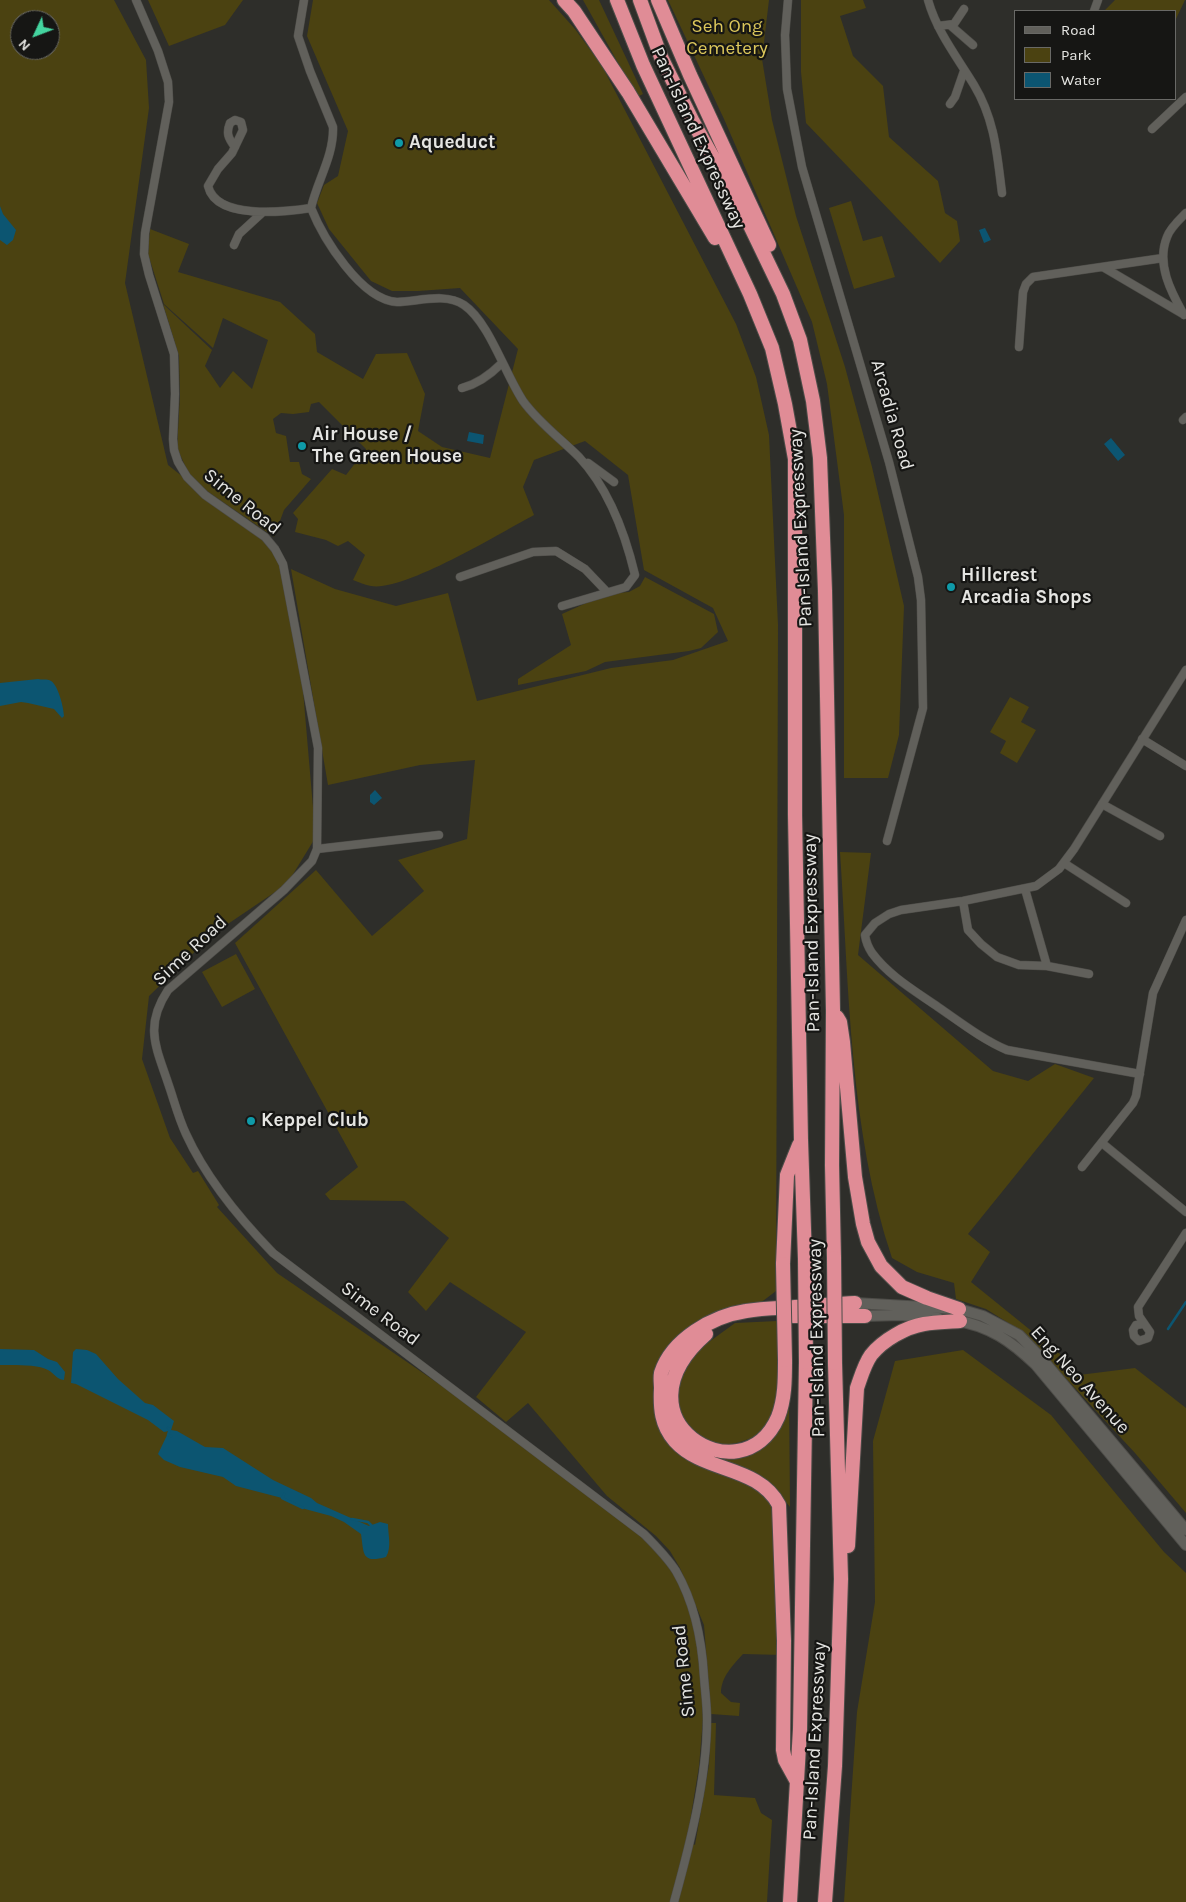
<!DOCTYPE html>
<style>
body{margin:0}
#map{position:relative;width:1186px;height:1902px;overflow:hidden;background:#2e2e2a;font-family:Karla,sans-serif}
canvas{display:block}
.legend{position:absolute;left:1014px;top:10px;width:162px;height:90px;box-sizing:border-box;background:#161614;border:1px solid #696966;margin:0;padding:6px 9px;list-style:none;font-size:15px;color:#e5e5e2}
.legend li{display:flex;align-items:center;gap:10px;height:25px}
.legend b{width:25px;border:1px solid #696966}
.north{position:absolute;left:10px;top:10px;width:50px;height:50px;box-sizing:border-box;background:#161614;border:1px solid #696966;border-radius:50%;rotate:227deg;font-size:14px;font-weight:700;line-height:20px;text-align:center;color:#e5e5e2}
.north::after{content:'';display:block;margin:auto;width:18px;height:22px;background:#44d49f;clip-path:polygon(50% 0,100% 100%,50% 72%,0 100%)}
</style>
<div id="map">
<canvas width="1186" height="1902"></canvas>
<ul class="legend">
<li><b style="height:6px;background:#61605b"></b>Road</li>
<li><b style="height:14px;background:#4b4211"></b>Park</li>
<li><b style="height:14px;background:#0c5571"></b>Water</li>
</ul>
<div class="north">N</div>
</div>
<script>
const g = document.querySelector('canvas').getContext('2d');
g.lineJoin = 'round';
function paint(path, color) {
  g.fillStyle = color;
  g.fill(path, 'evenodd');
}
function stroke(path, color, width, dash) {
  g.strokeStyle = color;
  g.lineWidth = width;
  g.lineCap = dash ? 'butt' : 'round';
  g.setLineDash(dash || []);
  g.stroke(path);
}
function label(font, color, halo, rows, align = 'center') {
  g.font = font + ' Karla,sans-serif';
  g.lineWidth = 4.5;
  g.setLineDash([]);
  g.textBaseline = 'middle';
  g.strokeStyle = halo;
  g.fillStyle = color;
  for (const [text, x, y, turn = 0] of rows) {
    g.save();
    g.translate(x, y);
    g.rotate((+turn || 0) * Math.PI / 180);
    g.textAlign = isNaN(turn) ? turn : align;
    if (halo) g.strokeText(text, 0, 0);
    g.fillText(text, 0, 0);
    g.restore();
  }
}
paint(new Path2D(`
 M0,0H114L146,60L149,108L125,283L168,465L277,552L289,600L302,679L314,819L317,835L287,884L213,934L149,996L142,1059L170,1138L193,1173L198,1171L219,1205L217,1207L277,1273L480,1412L651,1543L673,1572L689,1607L694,1626L700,1660L703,1719L699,1766L687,1840L695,1845L709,1765L711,1723H716L714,1795L755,1798L761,1813L772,1820L767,1902H0ZM20,20H50V50H20Z
 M148,0H243L225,25L169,46Z
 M313,0H549L575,29L602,66L736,324L756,377L769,435L778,625L776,1291L755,1307L706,1322L664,1372L669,1426L683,1443L774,1490L784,1655L743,1654C733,1665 721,1677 721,1693L731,1702L740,1703L739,1716L711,1714L704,1625L680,1568L670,1551L656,1536L607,1496L528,1403L506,1422L476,1397L526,1332L450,1282L426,1311L408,1292L449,1238L404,1201L330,1200L325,1194L358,1167L235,943L316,870L372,936L424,891L398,860L467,839L475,760L420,765L328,785L291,569L335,589L396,606L448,593L477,701L611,668L673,660L728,641L713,608L644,570L628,475L585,441L534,460L523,487L534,515C502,532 404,592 371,586C365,585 359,582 353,580L365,555L348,541L338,546L326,540L295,532L298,519L293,513L332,469L346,475L366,449L319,402L311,404L309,412L293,414L281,413L273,419L276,433L286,436L290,462H299L302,474L311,479L284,510L274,537L207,491L189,474L177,448L180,396L179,356L163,304L212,350L205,366L220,388L233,371L252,389L268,340L223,318L213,348L164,304L148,254L150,229L189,244L178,272L280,302L315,334L317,352L363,379L376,354L407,353L425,394L418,431L442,447L490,458L518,349L460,288L418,291H392L371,281L329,229L317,203L324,185L338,176L348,131L307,36Z
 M583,0H599L643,94L637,97Z
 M668,0H769L762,59L772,120L796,216L845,367L872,467L904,606L899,735L888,778H844V515L827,384L812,322L724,119Z
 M801,0H863L866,8L840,16L853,56L883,86L889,137L938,181L945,213L957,221L960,241L940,263L806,123L801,72Z
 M1115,0H1185L1175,21V11H1104Z
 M851,201L863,241L882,236L895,277L854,289L829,208Z
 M645,577L714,614L718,632L701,648L689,651L605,662L586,671L518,685V679L571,645L562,614L606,594L629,592L640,586Z
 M1010,697L1029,707L1021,722L1036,730L1017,763L1000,753L1006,741L990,732Z
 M840,852L871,853L858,955L993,1071L1028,1081L1055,1064L1094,1078L968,1234L990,1252L971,1282L1060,1354L1071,1376L1135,1368L1186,1408V1513L1135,1453L1023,1332L986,1309L956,1299L954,1283L917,1272L892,1258C849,1129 849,987 840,852Z
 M236,954L255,989L222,1007L202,972Z
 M777,1321C778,1354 786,1398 766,1427C761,1434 750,1439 743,1441C713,1451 703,1440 682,1422L677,1392L681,1376L698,1350L735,1323Z
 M963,1350L1051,1415L1164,1552L1186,1573V1902H844L857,1712L875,1602L873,1441L895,1361Z
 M789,1394L790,1507L774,1487L710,1456L759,1446Z`), '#4b4211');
paint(new Path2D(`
 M0,206L3,214L16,230L13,240L7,245L0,240Z
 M985,228L991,240L984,243L979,230Z
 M469,432L484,435L483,444L467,441Z
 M1111,438L1125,455L1118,461L1104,444Z
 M38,679C42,680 45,679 49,680C58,682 64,709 64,716L62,718L54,709L28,703L21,702L0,706V683Z
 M375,790L382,798L374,805L370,802V795Z
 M0,1349L34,1350L48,1359L57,1362L65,1372L64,1380C56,1379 54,1373 48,1370C37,1364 13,1365 0,1365Z
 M76,1349L87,1350L96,1354L118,1379L145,1403L153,1405L174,1421L171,1430L177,1431L205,1447L223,1448L273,1480L311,1498L317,1503L369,1526L380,1522L388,1524C388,1535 392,1547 386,1557C361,1564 364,1553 361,1534L344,1522L331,1516L305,1509L282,1498L236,1486L223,1477L180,1467L164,1460L158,1454L169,1431L164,1432L148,1420L76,1384L71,1383L73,1352Z`), '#0c5571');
stroke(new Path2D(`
 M1168,1329L1186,1302
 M168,1428L170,1429L168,1435L171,1436
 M284,1494L282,1498L303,1508
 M352,1519L368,1522L372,1526`), '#0c5571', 2.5);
const street = new Path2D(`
 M136,0L158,51L168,82L169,102L145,233L144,254L149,275L174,354L175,394L173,439L174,450L178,462L187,477L205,495L265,537L275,549L283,564L318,748L317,849L312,861L284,890L168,990C144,1026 156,1047 168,1083C174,1100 178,1117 186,1134C206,1178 239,1218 273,1253L644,1534C655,1545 667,1557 676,1571C695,1604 702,1640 704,1677C705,1691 707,1705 707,1719C707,1779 690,1844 674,1902
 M304,0L298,36L310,71L333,127C334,156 317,181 311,208C323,238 361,300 397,302C417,302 445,292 464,305C489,322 505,374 523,401C539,423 560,438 579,457C609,489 625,533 635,575L626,587L562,606
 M788,0L785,35L787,89L802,167L889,462L918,577L921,600L923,708L887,841
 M928,0C937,32 957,57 974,85C995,120 997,154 1002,193
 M1094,11L1098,0
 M950,25L973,45
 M938,26L954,24L964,9
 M950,104L955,97L964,71
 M1152,129L1186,97
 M235,147C228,138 226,133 230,123L235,120L241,122L243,130L232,153L218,169L208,186C216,220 284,212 311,208
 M234,245L239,234L263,212
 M1103,267L1183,314
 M1184,315C1171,292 1156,264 1167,237C1170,228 1179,220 1186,213
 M1019,347L1023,292L1026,284L1033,277L1163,258
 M462,388C478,384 490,375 502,363
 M1183,420L1186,417
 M588,463L614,482
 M460,577L533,552L556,551L585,569L607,592
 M1142,739L1186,766
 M1102,804L1160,836
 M317,849L439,835
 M1064,863L1126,903
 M1025,889L1047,966
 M963,901L968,930L981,944L997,957L1019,965L1047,966L1089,974
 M1140,1074L1007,1050C983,1040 960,1022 938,1007C915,991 889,976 872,953C868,947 866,942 865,935L875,923L889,914L901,910L963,901L1036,886L1059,869L1074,849L1186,670
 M1102,1143L1186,1212
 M1082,1167L1133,1103L1136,1096L1153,993L1186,920
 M1143,1324L1136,1325L1133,1330L1134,1336L1139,1341L1148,1338L1150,1332L1139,1316L1138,1307L1186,1233`);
const secondary = new Path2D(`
 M938,1318L900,1315L865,1316L857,1309L855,1303L959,1309L983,1316L1019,1335L1042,1359L1186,1530
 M954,1320C990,1326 1011,1341 1036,1365L1186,1545`);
const highway = new Path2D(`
 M564,0L574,11L628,92L715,238
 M617,0L643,65L750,294L772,348L785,404L795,459V815L801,1140L805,1259
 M640,0L661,57L693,122L745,215L783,294L800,340L813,401L820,458L825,591L833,1010L832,1165L834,1258
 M658,0L690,75L769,245
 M837,1017L840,1022L843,1042L855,1177L863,1224L868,1242L881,1266L902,1287L927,1298L959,1309
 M783,1264L787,1175L799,1145
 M793,1316H865
 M706,1334C609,1419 742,1500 778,1417C785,1399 785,1379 785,1360
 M848,1546L857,1388C861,1377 864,1365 871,1355C883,1340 906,1327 924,1324C936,1322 948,1322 960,1321
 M796,1780L785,1760L783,1750L784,1641L779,1505C758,1465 704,1473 675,1441C661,1425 660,1408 661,1388C661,1384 660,1378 661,1373C672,1339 713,1316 746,1311C762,1308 779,1308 795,1307C815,1306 835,1304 855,1303
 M790,1902L800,1729L806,1362
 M825,1902L835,1766L841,1579L835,1363`);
stroke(street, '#4d4c48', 9);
stroke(secondary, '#4d4c48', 12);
stroke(highway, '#4d4c48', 16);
stroke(street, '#61605b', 8);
stroke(secondary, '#61605b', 10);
stroke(highway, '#e08c96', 14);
const highwayBridge = new Path2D(`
 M834,1258L835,1363
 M805,1259L806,1362
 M783,1264L785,1360`);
stroke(highwayBridge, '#4d4c48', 16, []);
stroke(highwayBridge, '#e08c96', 14);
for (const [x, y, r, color] of [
 [399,143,5,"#0f9aa8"],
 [302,446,5,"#0f9aa8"],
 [951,587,5,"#0f9aa8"],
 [251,1121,5,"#0f9aa8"]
]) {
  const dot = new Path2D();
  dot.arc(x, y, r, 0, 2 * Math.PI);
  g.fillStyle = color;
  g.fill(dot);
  stroke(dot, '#161614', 2);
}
label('19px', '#dcc75b', '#161614', [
 ["Seh Ong",727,27],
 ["Cemetery",727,49]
]);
label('19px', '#e5e5e2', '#161614', [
 ["Pan-Island Expressway",698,138,65],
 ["Arcadia Road",892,415,74],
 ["Sime Road",242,502,39],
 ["Pan-Island Expressway",801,528,-93],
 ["Pan-Island Expressway",812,933,-91],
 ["Sime Road",190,951,-43],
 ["Sime Road",380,1314,37],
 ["Pan-Island Expressway",817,1338,-91],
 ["Eng Neo Avenue",1080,1380,48],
 ["Sime Road",684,1671,-96],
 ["Pan-Island Expressway",815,1741,-87]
]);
label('bold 19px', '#e5e5e2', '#161614', [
 ["Aqueduct",409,143],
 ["Air House /",312,435],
 ["The Green House",312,457],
 ["Hillcrest",961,576],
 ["Arcadia Shops",961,598],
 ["Keppel Club",261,1121]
], 'left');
</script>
